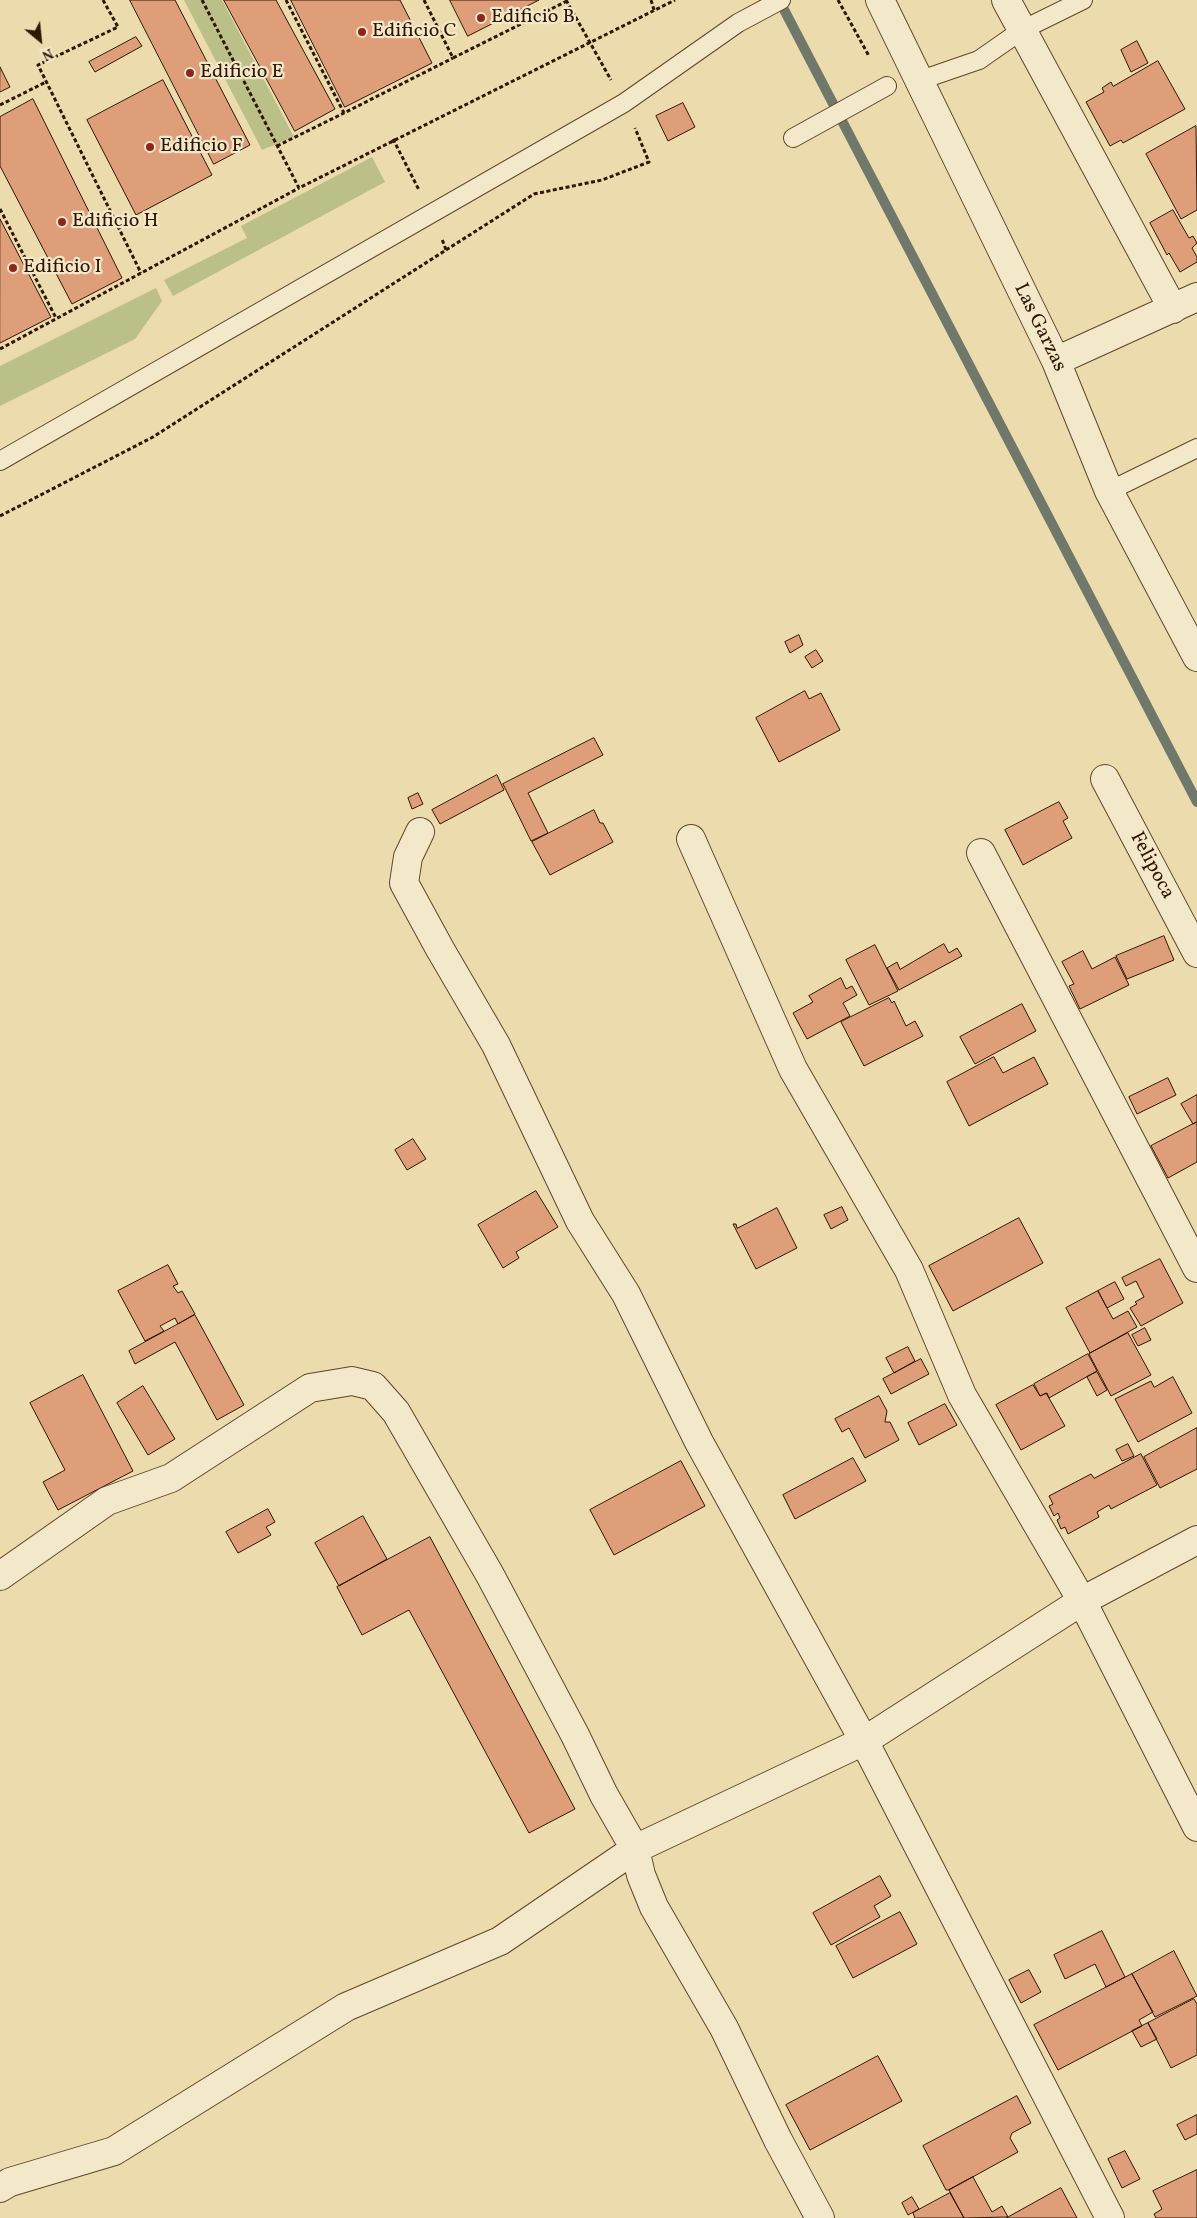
<!DOCTYPE html>
<style>
body{margin:0}
#map{position:relative;width:1197px;height:2218px;overflow:hidden;background:#ecdbac;font-family:Vollkorn,serif}
canvas{display:block}
.north{position:absolute;left:15px;top:15px;width:50px;height:50px;-webkit-text-stroke:4px #f3e8c9;paint-order:stroke;rotate:152deg;font-size:14px;font-weight:700;line-height:20px;text-align:center;color:#301600}
.north::after{content:'';display:block;margin:auto;width:18px;height:22px;background:#301600;clip-path:polygon(50% 0,100% 100%,50% 72%,0 100%)}
</style>
<div id="map">
<canvas width="1197" height="2218"></canvas>
<div class="north">N</div>
</div>
<script>
const g = document.querySelector('canvas').getContext('2d');
g.lineJoin = 'round';
function paint(path, color) {
  g.fillStyle = color;
  g.fill(path, 'evenodd');
}
function stroke(path, color, width, dash) {
  g.strokeStyle = color;
  g.lineWidth = width;
  g.lineCap = dash ? 'butt' : 'round';
  g.setLineDash(dash || []);
  g.stroke(path);
}
function label(font, color, halo, rows, align = 'center') {
  g.font = font + ' Vollkorn,serif';
  g.lineWidth = 4.5;
  g.setLineDash([]);
  g.textBaseline = 'middle';
  g.strokeStyle = halo;
  g.fillStyle = color;
  for (const [text, x, y, turn = 0] of rows) {
    g.save();
    g.translate(x, y);
    g.rotate((+turn || 0) * Math.PI / 180);
    g.textAlign = isNaN(turn) ? turn : align;
    if (halo) g.strokeText(text, 0, 0);
    g.fillText(text, 0, 0);
    g.restore();
  }
}
paint(new Path2D(`
 M184,0H222L294,137L262,150Z
 M372,157L385,182L173,296L164,280L247,238L241,226Z
 M156,288L162,301L135,339L0,406V366Z`), '#bac088');
stroke(new Path2D(`
 M779,0L1197,802`), '#70786b', 10);
const building = new Path2D(`
 M130,0H175L250,145L214,164Z
 M224,0H276L335,109L295,131Z
 M291,0H400L432,63L345,107Z
 M450,0H539L468,36Z
 M136,37L142,46L95,72L89,62Z
 M1137,41L1148,63L1131,72L1121,50Z
 M1158,61L1185,109L1123,143L1121,140L1110,146L1086,102L1104,92L1102,88L1111,82L1113,86Z
 M0,67L10,87L0,92Z
 M163,80L212,175L136,215L87,120Z
 M33,99L122,278L72,304L0,166V117Z
 M683,103L695,127L668,141L656,116Z
 M1196,126L1197,210L1181,219L1146,154Z
 M1173,210L1189,238L1193,236L1197,243L1192,248L1197,257V262L1180,272L1169,253L1167,255L1150,223Z
 M0,219L51,317L0,343Z
 M799,635L803,645L790,653L785,642Z
 M816,650L823,661L812,668L805,657Z
 M805,691L809,699L821,693L840,730L779,762L756,718Z
 M594,738L603,755L528,793L548,833L531,841L503,784Z
 M497,775L504,790L440,824L432,810Z
 M418,793L423,804L412,809L408,798Z
 M1059,802L1068,818L1063,821L1072,838L1023,865L1005,830Z
 M594,810L600,823H603L613,842L550,875L532,842Z
 M1164,936L1174,960L1127,979L1116,956Z
 M944,944L949,953L957,948L962,956L899,990L887,968L897,962L900,969Z
 M875,945L898,991L869,1005L846,960Z
 M1083,951L1092,969L1115,957L1129,985L1080,1009L1069,986L1074,984L1062,962Z
 M841,978L846,989L852,986L857,995L843,1003L850,1016L807,1039L793,1013L813,1002L809,996Z
 M889,998L892,1003L894,1001L906,1026L915,1021L923,1036L864,1066L841,1022Z
 M1022,1004L1036,1031L975,1064L960,1037Z
 M994,1057L1003,1073L1034,1057L1048,1084L969,1126L947,1082Z
 M1168,1078L1176,1095L1137,1114L1129,1097Z
 M1197,1095V1122L1193,1124L1181,1104Z
 M1197,1122V1162L1168,1178L1151,1146Z
 M413,1139L426,1159L407,1170L395,1150Z
 M536,1191L558,1227L516,1252L519,1258L503,1268L478,1225Z
 M842,1207L848,1220L831,1229L824,1215Z
 M777,1208L797,1248L756,1269L733,1224H736L737,1228Z
 M1019,1218L1043,1263L953,1311L929,1266Z
 M1160,1259L1183,1303L1141,1326L1130,1308L1137,1304L1135,1302L1144,1297L1136,1281L1126,1286L1122,1278Z
 M168,1265L178,1284L173,1286L178,1293L182,1291L195,1314L178,1324L175,1318L160,1326L164,1331L145,1341L118,1291Z
 M1115,1282L1124,1299L1107,1308L1098,1291Z
 M1098,1291L1113,1319L1128,1311L1137,1327L1090,1353L1066,1308Z
 M195,1315L244,1405L217,1420L175,1342L135,1364L129,1351Z
 M1145,1328L1151,1340L1138,1346L1132,1335Z
 M1128,1333L1151,1375L1111,1396L1089,1354Z
 M908,1347L915,1361L894,1373L886,1358Z
 M1088,1354L1097,1371L1049,1398L1047,1393L1040,1396L1034,1384Z
 M921,1359L929,1374L891,1394L883,1379Z
 M1097,1372L1107,1390L1097,1396L1087,1377Z
 M83,1375L133,1471L58,1510L43,1482L65,1470L30,1403Z
 M1173,1377L1192,1413L1138,1442L1115,1399L1151,1381L1154,1387Z
 M1033,1385L1040,1396L1046,1393L1065,1426L1021,1450L996,1405Z
 M143,1386L175,1439L148,1455L117,1403Z
 M879,1396L887,1411L885,1422H890L899,1440L865,1458L849,1428L842,1432L835,1419Z
 M945,1404L957,1425L919,1445L908,1423Z
 M1197,1428V1469L1160,1488L1144,1457Z
 M1128,1444L1134,1456L1122,1461L1116,1450Z
 M1141,1454L1157,1485L1111,1509L1109,1505L1097,1512L1099,1517L1068,1534L1065,1527L1061,1529L1057,1520L1060,1518L1058,1513L1054,1516L1049,1506L1053,1504L1049,1496L1091,1474L1094,1478Z
 M853,1458L866,1481L795,1519L783,1495Z
 M681,1461L705,1506L614,1555L590,1510Z
 M268,1509L275,1522L266,1527L271,1535L238,1553L226,1532Z
 M363,1516L387,1559L339,1586L315,1543Z
 M430,1537L575,1809L529,1833L409,1610L362,1635L337,1587Z
 M880,1876L891,1896L874,1906L880,1917L831,1945L813,1913Z
 M900,1912L917,1944L853,1978L836,1946Z
 M1102,1931L1125,1977L1106,1987L1095,1964L1065,1979L1054,1955Z
 M1174,1951L1197,1996L1155,2017L1132,1974Z
 M1029,1970L1041,1992L1021,2003L1009,1980Z
 M1132,1974L1153,2012L1139,2020L1142,2026L1058,2070L1034,2025Z
 M1194,1999L1197,2004V2055L1171,2068L1148,2023Z
 M1148,2023L1157,2039L1141,2047L1132,2031Z
 M878,2056L902,2101L810,2150L786,2105Z
 M1017,2096L1031,2123L1012,2133L1010,2138L1018,2152L949,2190H946L923,2146Z
 M1197,2115V2134L1185,2140L1177,2125Z
 M1125,2151L1140,2179L1122,2188L1108,2159Z
 M1197,2170V2218H1156L1154,2214L1162,2209L1153,2191Z
 M973,2177L992,2212L1002,2206L1008,2217L964,2218L949,2190Z
 M1061,2188L1077,2218H1006L1008,2217Z
 M950,2193L964,2218H915L913,2213Z
 M912,2197L919,2209L908,2215L902,2203Z`);
paint(building, '#de9e79');
stroke(building, '#301600', 1);
const lane = new Path2D(`
 M918,81L979,60L1022,30L1083,0
 M793,138L887,86
 M0,461L624,103L738,23L781,0
 M1109,491L1197,448`);
const street = new Path2D(`
 M880,0L1056,361L1109,491L1197,657
 M1006,0L1173,309
 M1056,361L1197,297
 M1105,779L1197,953
 M420,832L408,857L404,883L440,949L496,1045L580,1221L626,1294L699,1442L864,1741L1110,2218
 M691,839L793,1069L909,1270L962,1395L1082,1601L1197,1827
 M981,853L1197,1268
 M0,1576L107,1501L171,1478L310,1388L352,1381L373,1386L396,1412L490,1575L575,1735L604,1795L635,1849L641,1875L654,1907L724,2028L778,2140L820,2218
 M0,2188L10,2182L114,2151L346,2007L500,1941L635,1849L864,1741L1082,1601L1197,1540`);
stroke(lane, '#5f472b', 20);
stroke(street, '#5f472b', 30);
stroke(new Path2D(`
 M103,0L118,27L38,65L141,273
 M202,0L299,188L675,0
 M286,0L344,113L453,58
 M424,0L453,58L567,1
 M566,0L611,80
 M651,0L654,10
 M838,0L869,56
 M0,105L46,82
 M393,139L419,190
 M277,146L344,113
 M0,209L56,318
 M446,250L534,194L602,180L649,162L635,128
 M0,349L299,188
 M0,516L153,437L446,250L442,239`), '#301600', 3, [4, 2.5]);
stroke(lane, '#f3e8c9', 18);
stroke(street, '#f3e8c9', 28);
for (const [x, y, r, color] of [
 [481,18,5,"#8f2418"],
 [362,32,5,"#8f2418"],
 [190,73,5,"#8f2418"],
 [150,147,5,"#8f2418"],
 [62,222,5,"#8f2418"],
 [13,268,5,"#8f2418"]
]) {
  const dot = new Path2D();
  dot.arc(x, y, r, 0, 2 * Math.PI);
  g.fillStyle = color;
  g.fill(dot);
  stroke(dot, '#f3e8c9', 2);
}
label('20px', '#301600', '#f3e8c9', [
 ["Edificio B",491,18],
 ["Edificio C",372,32],
 ["Edificio E",200,73],
 ["Edificio F",160,147],
 ["Edificio H",72,222],
 ["Edificio I",23,268]
], 'left');
label('20px', '#301600', '#f3e8c9', [
 ["Las Garzas",1039,328,64],
 ["Felipoca",1151,866,62]
]);
</script>
